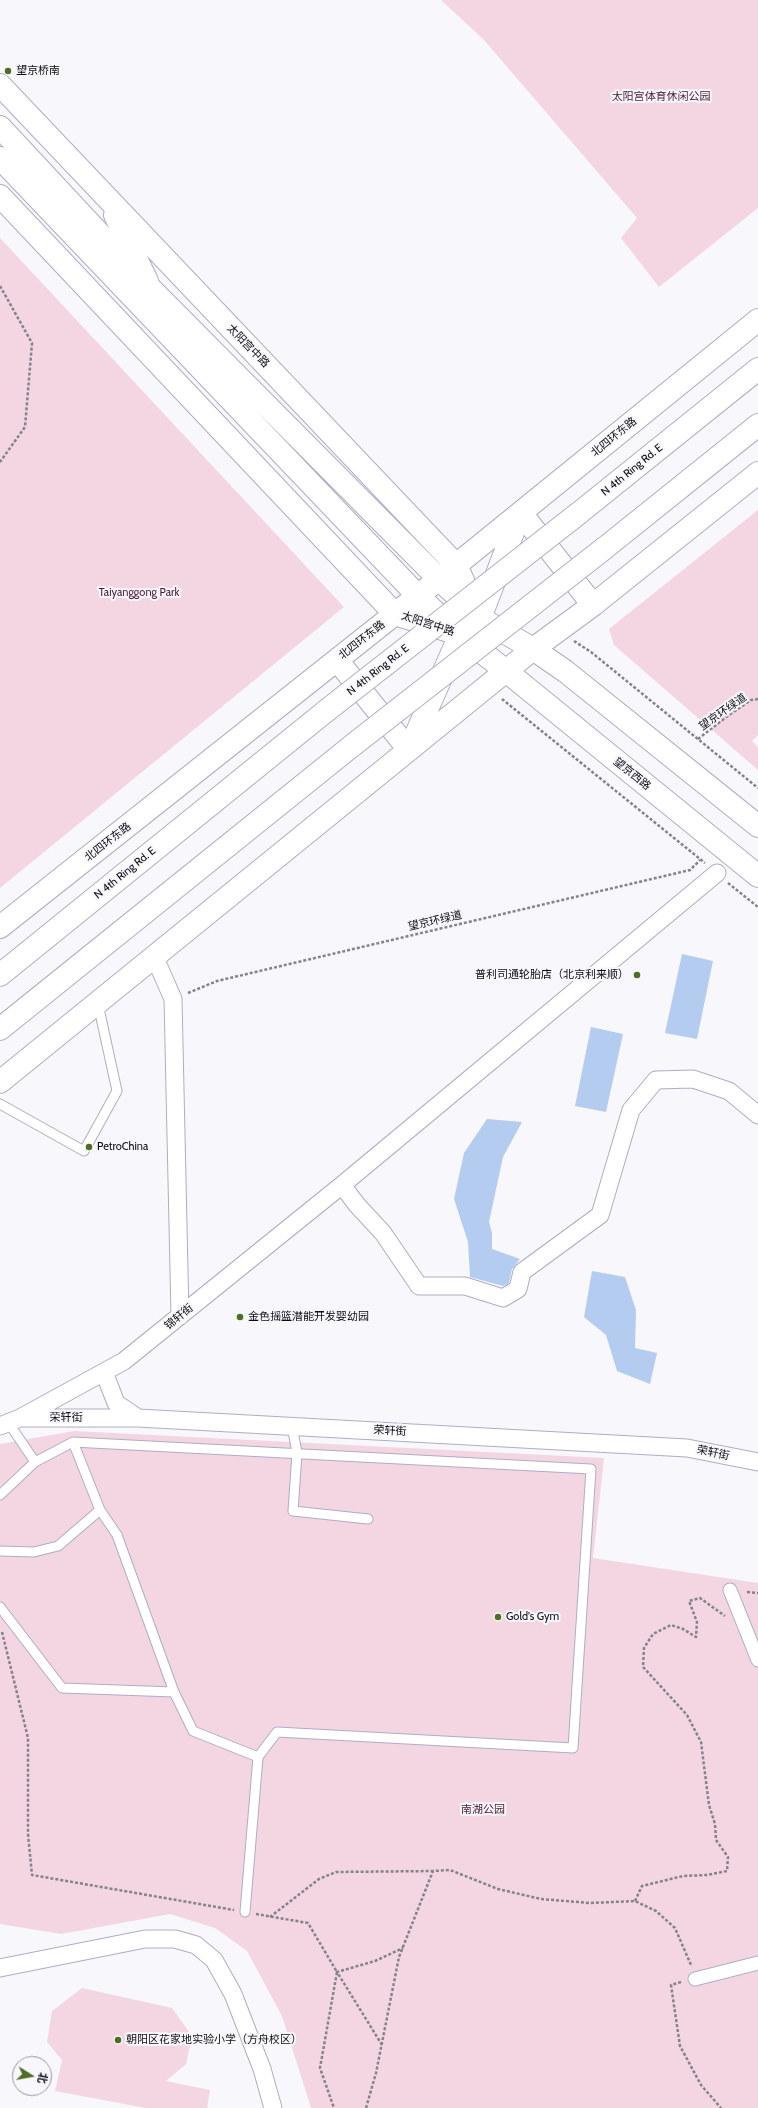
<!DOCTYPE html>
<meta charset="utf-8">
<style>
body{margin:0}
#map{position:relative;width:758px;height:2108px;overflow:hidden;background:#f7f7fc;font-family:Cabin,"Noto Sans SC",sans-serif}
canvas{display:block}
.north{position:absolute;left:12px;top:2056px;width:40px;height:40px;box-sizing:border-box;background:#f7f7fc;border:1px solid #9999a0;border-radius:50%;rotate:101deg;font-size:11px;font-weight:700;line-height:16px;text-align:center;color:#0d0c15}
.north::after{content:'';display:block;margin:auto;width:14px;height:18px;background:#4d6e25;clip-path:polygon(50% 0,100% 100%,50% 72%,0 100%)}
</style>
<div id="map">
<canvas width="758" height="2108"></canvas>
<div class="north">北</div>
</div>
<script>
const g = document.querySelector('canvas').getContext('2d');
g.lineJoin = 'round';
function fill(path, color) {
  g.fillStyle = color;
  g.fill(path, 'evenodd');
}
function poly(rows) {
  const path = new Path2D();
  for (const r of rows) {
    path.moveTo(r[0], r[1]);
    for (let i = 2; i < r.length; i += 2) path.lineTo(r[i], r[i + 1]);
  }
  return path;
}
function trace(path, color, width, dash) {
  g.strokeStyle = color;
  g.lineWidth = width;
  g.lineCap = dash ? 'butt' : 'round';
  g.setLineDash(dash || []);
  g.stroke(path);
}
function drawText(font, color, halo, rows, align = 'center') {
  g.font = font + ' Cabin,"Noto Sans SC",sans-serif';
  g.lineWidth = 4;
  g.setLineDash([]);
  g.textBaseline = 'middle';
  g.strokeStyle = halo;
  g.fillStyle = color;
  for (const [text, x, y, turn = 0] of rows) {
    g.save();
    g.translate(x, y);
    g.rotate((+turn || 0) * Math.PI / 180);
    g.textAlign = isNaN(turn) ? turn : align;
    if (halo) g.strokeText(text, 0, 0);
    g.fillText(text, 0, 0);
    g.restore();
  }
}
const green = poly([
 [441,0,758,0,758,208,659,287,621,238,637,218,484,40],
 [0,238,344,607,0,888],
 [758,510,758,735,752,741,758,747,758,770,614,645,609,629],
 [74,1431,604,1458,593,1558,758,1583,758,2108,311,2108,282,2016,247,1951,215,1928,170,1914,61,1934,0,1924,0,1444],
 [82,1988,172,2008,192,2036,186,2064,166,2081,210,2090,207,2108,146,2108,55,2091,62,2060,47,2042,52,2011]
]);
const building = poly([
 [682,954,713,961,697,1039,665,1033],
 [591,1027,623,1034,606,1112,575,1106],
 [487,1119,522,1122,503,1157,489,1222,492,1233,492,1249,520,1259,512,1269,509,1283,503,1286,470,1277,468,1242,454,1199,464,1153],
 [592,1271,625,1277,636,1310,635,1348,657,1353,650,1384,617,1371,606,1335,584,1317]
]);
const path = poly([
 [0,286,32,343,25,427,0,462],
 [574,641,591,652,758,788],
 [502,699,705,863],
 [698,739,729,715,751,700,758,699],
 [728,883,758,907],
 [188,993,217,981,690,870,700,860],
 [747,1592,758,1593],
 [2,1632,28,1738,28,1834,32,1875,234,1910],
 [635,1901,642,1886,683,1876,707,1875,727,1871,728,1857,716,1840,715,1824,709,1805,701,1742,687,1715,643,1667,644,1648,653,1634,671,1625,683,1629,696,1637,697,1622,689,1601,700,1598,725,1616],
 [256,1914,308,1923,337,1972,320,2068,334,2108],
 [270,1917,319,1879,336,1872,433,1871],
 [681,1982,671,1985,680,2046,701,2085,721,2108],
 [382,2045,337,1972,375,1961,403,1948],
 [366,2108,376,2073,399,1957,433,1871,450,1870,498,1889,541,1899,590,1903,635,1901,656,1911,675,1928,691,1965]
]);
const service = poly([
 [0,1104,84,1151,117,1091,98,1004],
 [8,1422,35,1462],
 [292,1426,297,1453,293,1511,368,1519],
 [73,1442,100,1510,117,1535,174,1692],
 [0,1495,35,1462,73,1442,591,1469,573,1748,277,1732,258,1757,193,1731,174,1692,62,1688,0,1607],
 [0,1551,34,1552,58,1546,100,1510],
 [245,1912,258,1757]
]);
const pedestrian = poly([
 [730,1590,758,1660],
 [695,1979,758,1963]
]);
const minor = poly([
 [155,958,173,999,180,1316],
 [342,1185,357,1205,383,1233,419,1286,465,1286,503,1298,518,1289,522,1272,600,1215,631,1110,656,1080,693,1079,729,1091,758,1115],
 [104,1372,116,1403,138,1418],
 [22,1418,138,1418,687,1448,758,1462],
 [0,1426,20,1418,124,1361,342,1185,717,873],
 [0,1968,145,1939,175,1939,196,1945,214,1960,233,1994,262,2069,273,2108]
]);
const tertiary = poly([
 [0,85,456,565,478,614],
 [0,196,395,614,449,631],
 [115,215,147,281],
 [521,513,593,605],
 [337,660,409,750,460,635,480,618,520,514],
 [0,927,439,579,758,320],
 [0,1082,533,649,593,605,758,473]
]);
const secondary = poly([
 [0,127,150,288,439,579,480,618,533,649],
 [0,158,418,596,460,635,506,671]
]);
const primary = poly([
 [533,649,565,671,758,826],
 [506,671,758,876]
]);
const trunk = poly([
 [579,513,758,369],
 [606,547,758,425],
 [0,975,326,711],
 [0,1029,353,745]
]);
const trunkBridge = poly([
 [326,711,579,513],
 [353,745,606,547]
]);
const markers = [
 [8,71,4,"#4d6e25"],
 [637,975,4,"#4d6e25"],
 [89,1147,4,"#4d6e25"],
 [240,1317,4,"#4d6e25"],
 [498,1617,4,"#4d6e25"],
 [118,2040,4,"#4d6e25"]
];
const poiNames = [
 ["望京桥南",16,71],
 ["普利司通轮胎店（北京利来顺）",629,975,"right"],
 ["PetroChina",97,1147],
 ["金色摇篮潜能开发婴幼园",248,1317],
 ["Gold's Gym",506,1617],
 ["朝阳区花家地实验小学（方舟校区）",126,2040]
];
const parkNames = [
 ["太阳宫体育休闲公园",661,97],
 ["Taiyanggong Park",139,593],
 ["南湖公园",483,1810]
];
const streetNames = [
 ["太阳宫中路",248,346,46],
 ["北四环东路",614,437,-39],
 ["N 4th Ring Rd. E",632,470,-39],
 ["太阳宫中路",428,624,18],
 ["北四环东路",362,640,-38],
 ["N 4th Ring Rd. E",378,670,-38],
 ["望京环绿道",723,712,-35],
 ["望京西路",632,774,39],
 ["北四环东路",108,842,-38],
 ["N 4th Ring Rd. E",125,873,-39],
 ["望京环绿道",435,921,-13],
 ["锦轩街",179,1317,-39],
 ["荣轩街",66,1418],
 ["荣轩街",390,1431,3],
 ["荣轩街",713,1453,12]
];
fill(green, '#f4d6e3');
fill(building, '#b4ccef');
trace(service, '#aeadc5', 11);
trace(pedestrian, '#aeadc5', 15);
trace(minor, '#aeadc5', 19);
trace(tertiary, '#aeadc5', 24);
trace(secondary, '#aeadc5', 24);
trace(primary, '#aeadc5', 24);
trace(trunk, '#aeadc5', 24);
trace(path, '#83838a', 2.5, [3, 2]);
trace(service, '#fff', 9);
trace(pedestrian, '#fff', 13);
trace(minor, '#fff', 17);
trace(tertiary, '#fff', 22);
trace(secondary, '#fff', 22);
trace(primary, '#fff', 22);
trace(trunk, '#fff', 22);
trace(trunkBridge, '#aeadc5', 24, []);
trace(trunkBridge, '#fff', 22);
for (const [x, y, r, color] of markers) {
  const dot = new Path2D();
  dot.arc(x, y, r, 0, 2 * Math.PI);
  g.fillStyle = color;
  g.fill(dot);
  trace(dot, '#f7f7fc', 1.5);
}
drawText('11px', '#0d0c15', '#f7f7fc', poiNames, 'left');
drawText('11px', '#4d1934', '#f7f7fc', parkNames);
drawText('11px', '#0d0c15', '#f7f7fc', streetNames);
</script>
